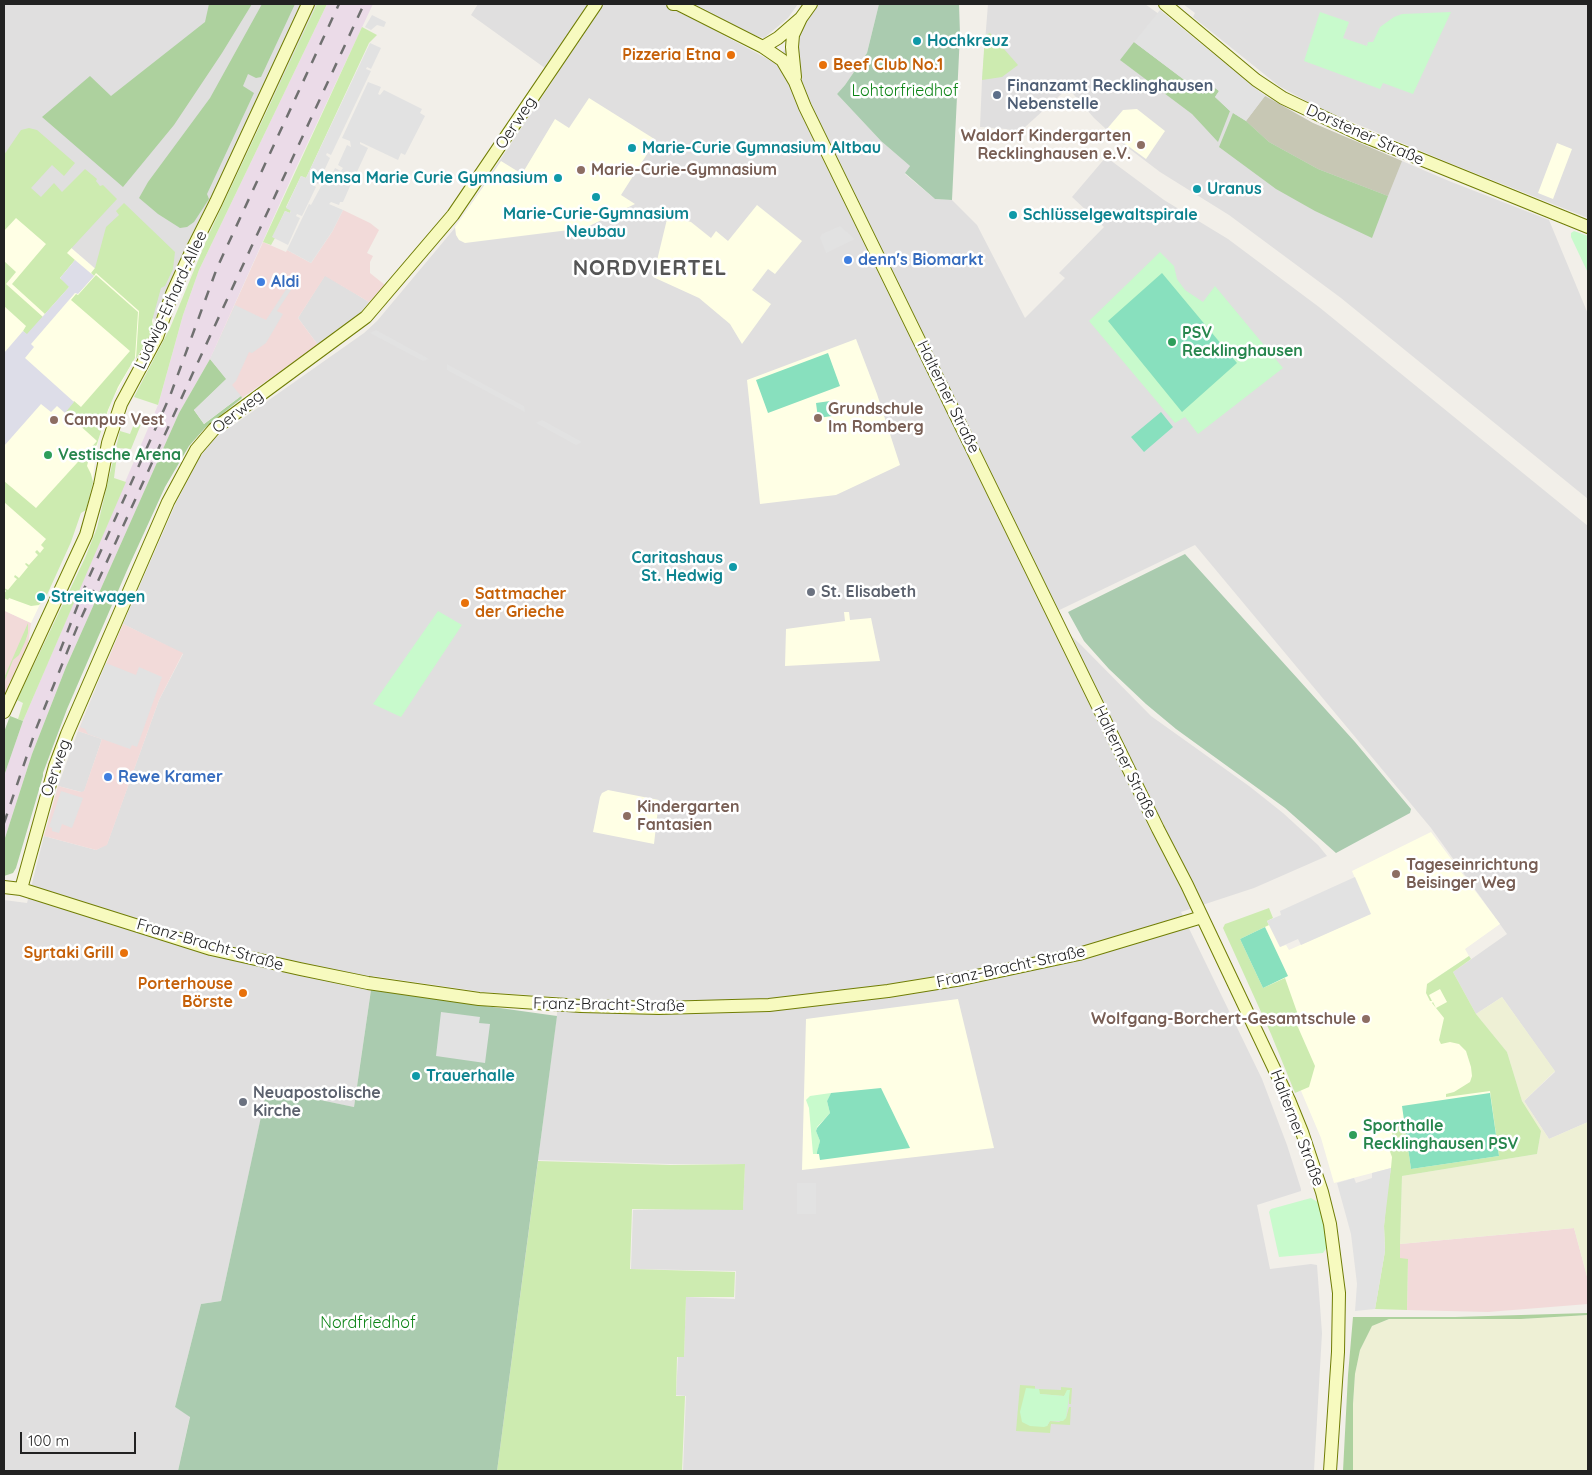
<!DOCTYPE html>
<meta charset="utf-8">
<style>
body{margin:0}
#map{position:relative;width:1592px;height:1475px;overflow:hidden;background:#f2efe9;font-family:Quicksand,sans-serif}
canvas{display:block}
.frame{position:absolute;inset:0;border:5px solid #222;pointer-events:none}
.scale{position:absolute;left:20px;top:1432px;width:116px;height:22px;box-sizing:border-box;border:2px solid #222;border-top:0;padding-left:6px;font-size:15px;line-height:18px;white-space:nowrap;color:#222;-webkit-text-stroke:4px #fff;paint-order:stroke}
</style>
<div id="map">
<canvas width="1592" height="1475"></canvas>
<div class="frame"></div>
<div class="scale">100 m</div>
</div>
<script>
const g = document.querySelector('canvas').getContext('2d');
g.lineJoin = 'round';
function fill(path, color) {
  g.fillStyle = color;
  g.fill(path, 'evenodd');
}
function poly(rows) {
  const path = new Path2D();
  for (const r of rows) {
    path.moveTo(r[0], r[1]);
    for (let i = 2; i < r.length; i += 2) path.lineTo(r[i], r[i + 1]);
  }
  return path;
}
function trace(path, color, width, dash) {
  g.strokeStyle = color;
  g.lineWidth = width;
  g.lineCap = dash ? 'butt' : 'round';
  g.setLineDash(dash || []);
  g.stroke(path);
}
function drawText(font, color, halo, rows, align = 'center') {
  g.font = font + ' Quicksand,sans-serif';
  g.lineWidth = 5;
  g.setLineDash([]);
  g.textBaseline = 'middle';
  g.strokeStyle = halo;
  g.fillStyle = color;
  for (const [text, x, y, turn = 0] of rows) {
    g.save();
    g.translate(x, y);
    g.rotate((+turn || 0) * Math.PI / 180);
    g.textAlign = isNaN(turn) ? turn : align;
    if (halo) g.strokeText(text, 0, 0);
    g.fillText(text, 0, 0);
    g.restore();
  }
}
const residential = poly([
 [4,4,317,4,280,84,155,320,4,190],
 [478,4,666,4,775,63,817,4,879,4,867,53,845,85,837,94,881,141,910,166,905,174,935,199,952,200,977,225,1025,318,1065,278,1059,273,1104,227,1072,197,1106,157,1164,200,1228,239,1319,307,1588,526,1588,1122,1549,1139,1524,1101,1555,1072,1502,997,1476,1014,1453,972,1507,934,1431,828,1195,545,1049,615,1081,645,1151,716,1249,786,1283,813,1318,845,1327,856,1254,888,1181,912,1262,1079,1287,1145,1301,1189,1301,1191,1257,1205,1270,1269,1311,1264,1317,1265,1322,1333,1314,1471,683,1471,686,1396,676,1395,678,1357,684,1357,686,1297,735,1299,736,1271,631,1269,633,1210,743,1208,745,1164,669,1164,538,1160,558,1006,561,997,483,992,373,976,354,1107,267,1090,221,1301,201,1304,175,1407,190,1416,178,1471,4,1471,4,900,27,903,44,836,96,850,107,844,159,700,183,654,123,624,176,503,200,457,215,438,364,333,377,321,454,229,556,76,471,15],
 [692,4,798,4,788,18,764,38,750,34],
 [988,4,1145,4,1202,45,1261,93,1313,123,1449,181,1549,220,1588,314,1588,499,1341,298,1229,215,1160,172,1119,141,1094,118,1068,88,1024,128,1015,131,1006,129,980,127,982,80],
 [1183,4,1588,4,1588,218,1452,164,1319,108,1279,86,1193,17,1195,13],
 [325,275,369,302,357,317,318,345,298,318],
 [78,731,102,739,84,792,81,792,58,786]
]);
const commercial = poly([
 [343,210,370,223,379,230,367,253,373,256,370,262,370,273,385,285,369,302,325,276,298,318,318,345,242,398,241,397,194,410,226,379,210,359,263,242,286,252,287,250,311,263,332,232],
 [5,611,31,623,26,657,4,701,4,612],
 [123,624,183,653,159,700,107,845,96,850,44,836,58,786,81,792,84,791,102,739,78,731],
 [1574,1228,1588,1280,1588,1304,1488,1312,1407,1310,1408,1259,1400,1259,1400,1244]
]);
const industrial = poly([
 [327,4,373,4,294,172,210,359,179,413,66,667,32,754,4,841,4,776,23,721,158,405,183,315,199,270]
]);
const education = poly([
 [589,98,656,140,621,195,635,204,585,228,465,243,459,240,456,235,455,227,501,161,522,174,555,119,569,128],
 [1137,109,1165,131,1146,159,1106,130,1123,110],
 [1557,143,1572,149,1553,199,1538,193],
 [4,190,152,318,153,325,112,400,98,441,92,482,85,510,81,512,54,575,31,623,5,611,4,612],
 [757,205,802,241,775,274,768,269,752,290,771,304,742,344,730,324,699,298,653,277,668,215,691,222,711,238,716,231,728,241],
 [856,339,877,394,900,465,836,495,760,504,747,380],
 [844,612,849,612,850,620,871,618,880,661,785,666,786,629,845,621],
 [608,790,659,800,654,844,593,832,600,797,602,793],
 [1431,832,1500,924,1465,949,1469,956,1436,978,1487,1061,1504,1157,1402,1172,1391,1168,1334,1183,1321,1138,1232,928,1263,913,1280,947,1286,945,1289,950,1370,914,1352,871],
 [958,999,994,1148,802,1170,806,1019]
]);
const construction = poly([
 [1265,96,1313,123,1402,161,1388,196,1318,169,1269,142,1246,121]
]);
const farmland = poly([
 [1502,997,1555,1071,1524,1101,1549,1139,1588,1122,1588,1280,1574,1228,1400,1244,1402,1176,1537,1154,1541,1131,1522,1101,1507,1052,1476,1014],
 [1588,1315,1588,1471,1353,1471,1353,1404,1355,1374,1360,1350,1372,1326,1389,1319,1521,1319]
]);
const grass = poly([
 [317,4,327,4,199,270,183,315,158,405,134,397,170,328,209,234],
 [362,27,377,35,369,43,306,178,301,176,286,207,291,210,290,213,285,211,273,237,275,238,271,245,263,242],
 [990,33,1018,65,1002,77,982,80,985,35],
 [29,128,37,130,75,163,64,176,52,165,31,188,41,197,54,183,62,192,85,169,97,179,96,181,100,186,103,185,117,199,67,253,75,260,60,278,70,286,45,314,12,284,46,244,16,218,4,231,4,155,21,130],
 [124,203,175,252,173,269,165,286,161,288,152,321,153,326,149,337,136,359,139,311,96,273,94,276,91,273,95,268,106,227,119,215,116,211],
 [4,261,16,272,6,284,43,317,27,335,23,331,26,326,4,306],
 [96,275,138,312,135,358,118,387,108,410,97,444,88,462,87,466,91,474,93,482,86,510,81,513,71,542,46,597,39,605,31,606,9,598,8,600,4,598,4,594,6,591,4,588,8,590,17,579,14,577,15,575,19,578,28,567,25,564,26,563,29,565,38,555,35,552,37,550,40,553,44,548,41,545,46,539,4,502,4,481,36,508,97,441,65,412,74,401,81,407,130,351,71,300,76,294,78,295],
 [136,419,142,422,131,449,118,448,114,478,126,482,23,721,18,719,23,703,17,700,85,558,97,528,120,431,130,434],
 [28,623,28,633,25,642,19,655,13,660,4,683,4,678],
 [1269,908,1273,918,1267,921,1269,925,1240,939,1263,988,1285,978,1297,1012,1297,1025,1315,1066,1309,1087,1295,1093,1271,1034,1223,928,1225,924,1228,923],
 [1469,956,1471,959,1453,972,1476,1014,1507,1052,1522,1101,1541,1131,1537,1154,1402,1176,1400,1244,1400,1258,1408,1259,1407,1310,1375,1309,1385,1251,1384,1226,1387,1192,1391,1168,1392,1157,1389,1149,1393,1140,1391,1122,1404,1120,1411,1169,1499,1156,1490,1091,1446,1097,1446,1094,1454,1092,1470,1082,1472,1076,1471,1067,1466,1051,1459,1044,1450,1042,1441,1044,1439,1040,1444,1018,1432,1003,1433,1002,1436,1008,1447,1002,1440,989,1429,995,1432,1001,1430,1001,1426,993,1427,984],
 [538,1161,670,1165,745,1164,743,1210,632,1209,630,1269,735,1272,734,1297,686,1297,684,1357,677,1357,676,1396,685,1396,682,1471,497,1471],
 [1020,1385,1035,1386,1035,1389,1026,1389,1047,1426,1050,1421,1059,1422,1066,1418,1069,1407,1071,1407,1070,1425,1051,1424,1050,1433,1016,1431],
 [1061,1387,1072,1388,1071,1404,1069,1404,1069,1390,1064,1396,1040,1394,1038,1393,1039,1389,1061,1390]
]);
const forest = poly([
 [209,4,252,4,222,53,174,125,123,187,42,117,90,76,111,96,205,22],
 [262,4,295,4,261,77,256,78,248,74,243,86,254,93,207,194,209,199,194,222,187,227,180,228,158,214,139,198,148,182,210,98],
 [1134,42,1203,94,1210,84,1219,91,1215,97,1230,111,1218,142,1192,114,1120,60],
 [1233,113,1246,121,1269,142,1318,169,1388,196,1372,238,1315,211,1276,189,1219,147],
 [210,359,227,379,194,410,204,424,241,396,242,398,205,428,189,446,165,487,128,568,67,709,43,773,43,776,16,868,13,873,4,876,4,841,32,754,66,667,179,413],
 [10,716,23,721,4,776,4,732],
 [1587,1313,1588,1315,1521,1319,1389,1319,1372,1326,1360,1350,1355,1374,1353,1404,1353,1471,1343,1471,1348,1375,1353,1317,1455,1317]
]);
const cemetery = poly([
 [879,4,959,4,960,34,952,200,935,199,905,173,910,166,881,141,837,94,845,85,867,53],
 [1185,554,1355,742,1411,809,1410,813,1336,853,1285,808,1176,729,1146,704,1109,669,1084,641,1068,612],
 [371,990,557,1016,497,1471,178,1471,190,1417,175,1407,201,1304,221,1301,267,1089,354,1107]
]);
const park = poly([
 [1320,12,1349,22,1343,38,1367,46,1368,42,1373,42,1380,27,1394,17,1402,14,1451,12,1413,94,1383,83,1380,89,1304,61],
 [1574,231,1588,236,1588,273,1571,237,1571,233],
 [1160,252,1174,266,1177,279,1185,290,1203,302,1215,286,1283,368,1198,434,1185,417,1175,423,1089,321],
 [438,611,462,625,401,717,373,704],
 [831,1093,827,1101,830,1113,817,1127,816,1131,820,1141,817,1154,813,1154,809,1108,806,1100,810,1096],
 [1311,1198,1321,1204,1328,1246,1323,1253,1279,1257,1269,1212,1271,1209],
 [1026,1388,1039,1389,1040,1394,1064,1396,1067,1390,1070,1390,1066,1418,1063,1421,1050,1421,1047,1426,1044,1427,1030,1426,1022,1422,1020,1412]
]);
const pitch = poly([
 [1162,273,1237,363,1182,412,1108,321],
 [828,353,840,386,768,413,756,380],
 [837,400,839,415,818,418,816,403],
 [1161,412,1173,427,1144,452,1131,437],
 [1265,927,1288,976,1263,988,1240,939],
 [881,1088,910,1148,820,1160,819,1154,817,1154,817,1152,820,1141,816,1131,817,1128,830,1113,827,1101,831,1093],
 [1490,1093,1499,1156,1411,1169,1402,1106]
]);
const parking = poly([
 [1160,10,1265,96,1246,121,1230,111,1215,97,1219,91,1211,85,1203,94,1134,42],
 [372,15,386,22,384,27,377,25,371,30,365,27],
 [370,43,381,48,371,69,367,67,366,69,371,71,331,155,327,153,326,155,330,158,318,184,313,182,311,184,316,187,302,216,297,214,296,216,300,218,288,245,272,237,285,211,290,213,291,211,286,208,301,176,306,178],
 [368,82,381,87,378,94,380,95,384,90,422,109,420,113,425,116,405,155,401,153,398,160,360,142,360,144,368,148,356,174,350,172,348,174,354,177,343,202,340,202,339,205,331,202,329,204,343,210,332,232,311,263,287,250,309,204,311,205,326,177,330,179,335,168,341,171,343,168,338,165,347,145,351,147,350,141,342,138],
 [840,226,855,239,826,253,820,238,822,234],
 [287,288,291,290,277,311,283,314,266,343,252,353,249,352,236,381,232,385,241,396,204,424,194,410,226,379,210,359,235,305,266,320],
 [376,330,429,359,423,361,370,333],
 [447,364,524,406,525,412,447,370],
 [542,420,582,442,576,445,536,423],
 [106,663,136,675,139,667,162,677,137,747,132,745,130,749,88,734,85,729,80,727],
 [61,791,83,798,72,828,62,824,59,833,52,831,52,828,49,827],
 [1355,877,1371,914,1301,945,1298,939,1280,947,1267,921,1281,915,1280,911],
 [441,1012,480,1017,479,1023,490,1024,485,1063,436,1056],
 [1391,1168,1384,1226,1385,1251,1375,1309,1355,1311,1357,1284,1351,1234,1337,1183,1354,1178,1356,1183,1372,1178,1372,1173],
 [797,1183,816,1183,816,1214,797,1214]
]);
const plaza = poly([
 [75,260,94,276,78,294,75,293,31,344,34,347,25,358,74,402,65,413,57,406,51,412,41,404,4,446,4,353,23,331,27,334,69,287,60,278]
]);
const secondary = poly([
 [673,4,678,4,763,47,782,60,795,82,805,107,1158,829,1187,885,1289,1100,1302,1132,1322,1192,1330,1224,1339,1293,1338,1352,1330,1471],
 [1165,4,1256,80,1283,98,1361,135,1588,227],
 [763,47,778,38,801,18,811,4],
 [795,77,792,47,793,35,801,18],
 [4,712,86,535,100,485,108,443,121,404,157,337,172,294,192,250,216,202,308,4],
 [4,887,21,889,211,949,300,969,368,983,479,999,581,1006,659,1008,769,1005,888,991,962,979,1079,954,1202,917],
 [21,889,55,766,67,734,168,502,196,450,214,429,366,317,453,215,596,4]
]);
const rail = poly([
 [60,651,86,584,170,396,217,268,339,4],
 [4,823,36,729,78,625,192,375,364,4]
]);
const markers = [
 [917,41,5,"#0f9aa8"],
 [731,55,5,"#e8710a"],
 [823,65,5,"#e8710a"],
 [997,95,5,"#5c6f8a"],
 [1141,145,5,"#8d6e63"],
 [632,148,5,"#0f9aa8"],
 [581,170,5,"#8d6e63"],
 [558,178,5,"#0f9aa8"],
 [1197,189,5,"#0f9aa8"],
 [596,197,5,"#0f9aa8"],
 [1013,215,5,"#0f9aa8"],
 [848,260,5,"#3f7fe0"],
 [261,282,5,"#3f7fe0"],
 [1172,342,5,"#2e9e5b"],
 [818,418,5,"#8d6e63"],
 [54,420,5,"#8d6e63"],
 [48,455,5,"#2e9e5b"],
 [733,567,5,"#0f9aa8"],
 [811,592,5,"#6b7280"],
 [41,597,5,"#0f9aa8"],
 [465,603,5,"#e8710a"],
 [108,777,5,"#3f7fe0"],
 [627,816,5,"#8d6e63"],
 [1396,874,5,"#8d6e63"],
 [124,953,5,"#e8710a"],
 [243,993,5,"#e8710a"],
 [1366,1019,5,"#8d6e63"],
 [416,1076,5,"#0f9aa8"],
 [243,1102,5,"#6b7280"],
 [1353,1135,5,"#2e9e5b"]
];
const cultureNames = [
 ["Hochkreuz",927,41],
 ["Marie-Curie Gymnasium Altbau",642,148],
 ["Mensa Marie Curie Gymnasium",548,178,"right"],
 ["Uranus",1207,189],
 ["Marie-Curie-Gymnasium",596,214,"center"],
 ["Neubau",596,232,"center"],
 ["Schlüsselgewaltspirale",1023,215],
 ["Caritashaus",723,558,"right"],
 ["St. Hedwig",723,576,"right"],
 ["Streitwagen",51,597],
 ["Trauerhalle",426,1076]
];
const foodNames = [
 ["Pizzeria Etna",721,55],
 ["Beef Club No.1",833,65,"left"],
 ["Sattmacher",475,594,"left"],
 ["der Grieche",475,612,"left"],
 ["Syrtaki Grill",114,953],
 ["Porterhouse",233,984],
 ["Börste",233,1002]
];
const serviceNames = [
 ["Finanzamt Recklinghausen",1007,86],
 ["Nebenstelle",1007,104]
];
const parkNames = [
 ["Lohtorfriedhof",905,91],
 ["Nordfriedhof",368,1323]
];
const streetNames = [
 ["Oerweg",516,123,-56],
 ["Dorstener Straße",1365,135,24],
 ["Ludwig-Erhard-Allee",171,300,-65],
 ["Halterner Straße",948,397,64],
 ["Oerweg",238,412,-38],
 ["Halterner Straße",1125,762,64],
 ["Oerweg",56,768,-71],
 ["Franz-Bracht-Straße",210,945,16],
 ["Franz-Bracht-Straße",1011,967,-12],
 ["Franz-Bracht-Straße",609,1005,1],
 ["Halterner Straße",1297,1128,69]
];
const educationNames = [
 ["Waldorf Kindergarten",1131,136,"right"],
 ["Recklinghausen e.V.",1131,154,"right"],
 ["Marie-Curie-Gymnasium",591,170],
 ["Grundschule",828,409],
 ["Im Romberg",828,427],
 ["Campus Vest",64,420],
 ["Kindergarten",637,807],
 ["Fantasien",637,825],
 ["Tageseinrichtung",1406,865],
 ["Beisinger Weg",1406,883],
 ["Wolfgang-Borchert-Gesamtschule",1356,1019,"right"]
];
const shopNames = [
 ["denn's Biomarkt",858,260],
 ["Aldi",271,282],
 ["Rewe Kramer",118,777]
];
const leisureNames = [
 ["PSV",1182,333],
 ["Recklinghausen",1182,351],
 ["Vestische Arena",58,455],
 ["Sporthalle",1363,1126],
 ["Recklinghausen PSV",1363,1144]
];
const worshipNames = [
 ["St. Elisabeth",821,592],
 ["Neuapostolische",253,1093],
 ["Kirche",253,1111]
];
const districtNames = [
 ["NORDVIERTEL",650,269]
];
fill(residential, '#e0dfdf');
fill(commercial, '#f2dad9');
fill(industrial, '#ebdbe8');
fill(education, '#ffffe5');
fill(construction, '#c7c7b4');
fill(farmland, '#eef0d5');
fill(grass, '#cdebb0');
fill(forest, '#add19e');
fill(cemetery, '#aacbaf');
fill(park, '#c8facc');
fill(pitch, '#88e0be');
fill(parking, '#e2e2e2');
fill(plaza, '#dddde8');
trace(secondary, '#707d05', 14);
trace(secondary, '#f7fabf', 12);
trace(rail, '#707070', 2.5, [10, 10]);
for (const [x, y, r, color] of markers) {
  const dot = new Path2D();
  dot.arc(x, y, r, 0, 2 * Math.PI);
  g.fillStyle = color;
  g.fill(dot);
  trace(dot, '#fff', 2);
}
drawText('bold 16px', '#0d838f', '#fff', cultureNames, 'left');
drawText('bold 16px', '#c56008', '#fff', foodNames, 'right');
drawText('bold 16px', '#4e5e75', '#fff', serviceNames, 'left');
drawText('16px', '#0c8416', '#fff', parkNames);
drawText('16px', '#222', '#fff', streetNames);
drawText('bold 16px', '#785e54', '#fff', educationNames, 'left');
drawText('bold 16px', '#366cbe', '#fff', shopNames, 'left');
drawText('bold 16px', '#27864d', '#fff', leisureNames, 'left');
drawText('bold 16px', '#5b616d', '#fff', worshipNames, 'left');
g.letterSpacing = '1px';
drawText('bold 21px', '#555', '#fff', districtNames);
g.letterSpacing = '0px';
</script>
